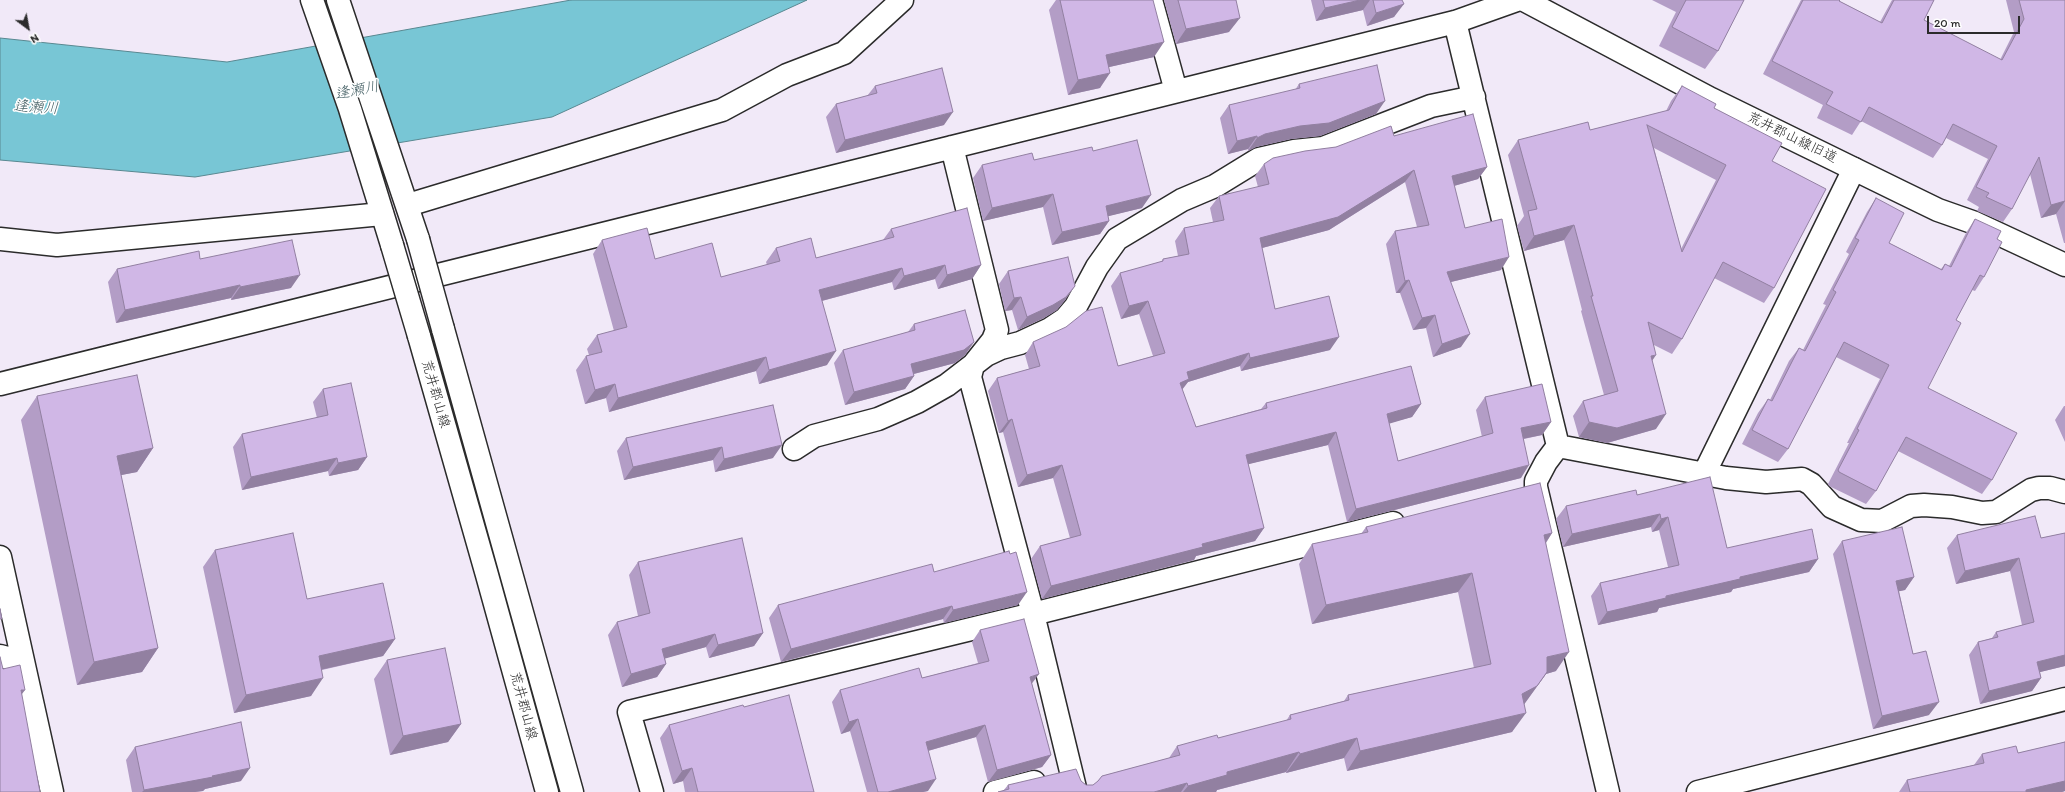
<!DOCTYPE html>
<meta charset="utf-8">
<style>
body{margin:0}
#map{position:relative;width:2065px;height:792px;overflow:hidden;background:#f1e9f8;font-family:Itim,sans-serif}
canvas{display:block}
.north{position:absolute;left:8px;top:8px;width:40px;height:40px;-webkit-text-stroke:3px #fff;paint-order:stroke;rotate:148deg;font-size:11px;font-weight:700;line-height:16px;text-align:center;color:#2b2b2b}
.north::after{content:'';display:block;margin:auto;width:14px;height:18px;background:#2b2b2b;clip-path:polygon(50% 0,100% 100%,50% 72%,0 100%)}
.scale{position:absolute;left:1927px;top:16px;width:93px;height:18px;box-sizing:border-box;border:2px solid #2b2b2b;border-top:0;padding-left:5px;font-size:12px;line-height:14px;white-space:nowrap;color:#2b2b2b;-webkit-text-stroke:3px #fff;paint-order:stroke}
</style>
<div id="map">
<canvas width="2065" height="792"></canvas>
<div class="north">N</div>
<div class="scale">20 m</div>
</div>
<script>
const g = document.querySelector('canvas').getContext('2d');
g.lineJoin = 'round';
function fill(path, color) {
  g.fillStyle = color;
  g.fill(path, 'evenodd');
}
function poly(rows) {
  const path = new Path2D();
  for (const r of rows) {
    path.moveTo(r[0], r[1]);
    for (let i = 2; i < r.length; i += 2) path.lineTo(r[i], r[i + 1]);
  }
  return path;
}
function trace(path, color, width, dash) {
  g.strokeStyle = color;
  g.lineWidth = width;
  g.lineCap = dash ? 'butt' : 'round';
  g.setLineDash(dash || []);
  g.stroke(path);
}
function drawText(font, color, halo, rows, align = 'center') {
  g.font = font + ' Itim,"Klee One",sans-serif';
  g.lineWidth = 3;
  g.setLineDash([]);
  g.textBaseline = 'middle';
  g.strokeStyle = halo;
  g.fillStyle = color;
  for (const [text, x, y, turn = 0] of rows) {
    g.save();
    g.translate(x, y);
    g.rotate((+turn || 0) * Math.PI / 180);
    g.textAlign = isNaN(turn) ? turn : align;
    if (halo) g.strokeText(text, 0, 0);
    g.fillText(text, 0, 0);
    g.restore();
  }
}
const water = poly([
 [571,0,807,0,552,117,195,177,0,160,0,38,227,62,571,0]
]);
const minor = poly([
 [1151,0,1176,91],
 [1455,22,1558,446,1546,462,1536,481,1536,487,1608,792],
 [952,147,997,330,993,340,973,365,970,377,1033,614,1076,792],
 [408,205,722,110,787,75,844,53,902,0],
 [0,239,57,245,382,214],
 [0,384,1455,22,1517,0],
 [1558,446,1726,478,1766,482,1802,479,1811,484,1832,507,1861,520,1882,521,1911,506,1924,505,1952,507,1982,513,1996,512,2031,490,2039,488,2050,488,2065,492],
 [794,449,814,436,878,419,917,402,947,385,986,355,1001,348,1020,343,1050,329,1065,319,1076,306,1097,267,1117,239,1182,200,1215,186,1259,159,1294,151,1323,148,1431,106,1474,97],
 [1704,474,1854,169],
 [0,557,52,792],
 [0,656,23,662],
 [652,792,629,712,1033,614,1393,523],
 [995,792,1034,782],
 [1698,792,2065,699]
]);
const tertiary = poly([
 [1524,0,1711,99,1903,193,1938,210,1975,223,2065,265]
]);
const secondary = poly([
 [312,0,350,109,392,245],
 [338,0,418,239],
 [443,329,572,792],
 [419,336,487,575,547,792]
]);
const secondaryBridge = poly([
 [418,239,443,329],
 [392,245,419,336]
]);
const wall = poly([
 [1056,0,1153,0,1154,57,1109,67,1100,88,1068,95,1049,10],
 [1164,0,1236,0,1229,32,1176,44],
 [1311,0,1402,0,1394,17,1367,26,1363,10,1316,21],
 [1652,0,1744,0,1718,51,1705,69,1659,46,1676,12],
 [1801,0,1840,0,1839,1,1880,22,1892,0,1934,0,1924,20,2000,60,2014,32,2006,0,2065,0,2065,243,2064,243,2056,214,2041,218,2030,174,2012,209,2003,222,1977,211,1979,207,1967,200,1988,159,1946,138,1942,145,1933,158,1861,121,1852,135,1817,118,1823,105,1763,74],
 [1299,84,1376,114,1320,136,1291,139,1256,147,1248,151,1248,149,1228,154,1220,118,1229,105,1295,90],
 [875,86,944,125,836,153,826,117,836,104,867,96],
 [1682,86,1714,108,1772,161,1774,288,1764,303,1714,278,1682,339,1672,354,1654,345,1652,361,1656,429,1607,443,1579,437,1573,416,1583,401,1604,395,1581,311,1582,310,1564,240,1524,251,1517,226,1524,216,1508,155,1518,140,1590,130,1666,111,1671,101],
 [1654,148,1716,180,1681,249],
 [1394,136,1487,167,1478,179,1454,186,1465,228,1501,270,1451,282,1461,347,1433,357,1426,328,1413,330,1400,293,1396,293,1386,244,1395,231,1417,227,1405,182,1329,230,1262,248,1275,309,1330,350,1241,371,1240,366,1188,382,1182,390,1196,427,1261,409,1266,403,1421,404,1412,417,1389,423,1398,461,1482,437,1476,410,1485,397,1551,422,1542,435,1524,439,1521,478,1347,522,1328,445,1248,464,1264,528,1255,541,1196,556,1194,560,1042,599,1031,559,1040,546,1070,538,1053,478,1018,487,1003,432,999,433,988,391,997,378,1029,369,1025,355,1033,342,1118,366,1153,356,1139,314,1121,319,1111,286,1120,273,1161,262,1163,259,1178,256,1175,241,1184,228,1213,222,1210,208,1219,196,1258,187,1255,176,1264,164,1336,147],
 [1093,151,1142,208,1108,216,1109,221,1100,234,1052,245,1043,207,983,221,973,178,982,165,1034,160],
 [1876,198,1889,243,1941,269,1945,264,1949,266,1966,233,1975,219,1997,239,1984,277,1975,291,1972,290,1956,320,1928,388,1992,480,1982,494,1898,451,1876,491,1866,504,1829,486,1828,484,1849,443,1847,443,1880,379,1836,357,1788,449,1778,462,1742,444,1758,413,1768,399,1770,400,1789,361,1799,348,1803,350,1826,305,1823,304,1849,254,1846,252,1867,212],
 [891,229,981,265,972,279,938,289,935,279,894,290,892,282,822,301,827,365,759,384,756,371,609,412,606,398,585,404,576,370,586,356,589,355,587,349,597,335,614,331,593,254,602,240,655,259,721,277,767,265,766,262,776,248,816,258,883,240],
 [200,259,291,288,231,300,231,298,116,323,108,282,117,269],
 [1008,271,1066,299,1057,310,1044,318,1018,330,1012,310,1005,311,999,284],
 [914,324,974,342,965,355,955,363,914,374,914,376,905,389,845,405,834,363,843,350,908,332],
 [323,389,367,457,358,470,329,476,328,471,242,490,233,447,242,434,317,418,313,402],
 [37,396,153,448,137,472,121,475,158,648,142,672,77,685,21,420],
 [773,405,773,458,715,472,713,460,624,480,617,451,626,438],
 [2064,406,2065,406,2065,442,2055,420],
 [1637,495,1727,548,1818,559,1809,572,1733,589,1731,592,1659,608,1657,612,1598,625,1591,596,1600,583,1668,567,1659,530,1652,532,1651,527,1563,547,1556,519,1566,506],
 [1366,527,1552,533,1546,543,1556,671,1546,674,1524,704,1512,732,1347,771,1344,758,1286,773,1286,772,1217,790,1216,792,998,792,1003,791,1008,785,1081,781,1086,785,1093,785,1097,782,1102,776,1169,758,1177,746,1218,738,1286,721,1290,715,1344,701,1348,695,1474,668,1458,592,1312,624,1299,564,1312,544,1361,534],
 [2065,533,2065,666,2040,672,2041,678,2032,691,1980,704,1969,655,1978,642,1992,638,1996,632,2022,625,2010,571,1956,584,1947,548,1957,535,2041,538],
 [1842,541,1914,577,1905,590,1899,591,1913,654,1929,715,1873,729,1833,554],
 [215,550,307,599,395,639,383,656,322,670,311,696,234,713,203,567],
 [638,562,763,633,754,646,709,658,706,647,665,658,666,664,657,677,622,687,608,635,617,622,638,616,629,575],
 [934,572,1018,605,944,623,943,619,781,662,769,618,778,605],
 [980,630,1032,684,1051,755,1042,767,988,782,976,737,928,751,928,791,923,792,867,792,850,731,841,734,832,702,840,690,922,678,978,663,972,642],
 [387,660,461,724,448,742,390,755,374,679],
 [744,707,814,792,685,792,683,781,673,784,660,738,669,725],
 [2065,742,2065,791,2062,792,1899,792,1907,780,1974,765,1982,754,2018,753],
 [135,747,241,781,205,789,203,791,195,792,132,792,126,760]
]);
const shadedWall = poly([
 [1360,0,1370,0,1363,10,1316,21,1325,8],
 [1404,4,1394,17,1367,26,1376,13],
 [1240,18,1229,32,1176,44,1186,29],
 [1164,42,1154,57,1096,70,1106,55],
 [1110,73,1100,88,1068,95,1078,80],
 [1385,101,1376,114,1320,136,1291,139,1256,147,1248,151,1257,138,1265,134,1300,126],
 [953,112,944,125,836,153,845,140],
 [1257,136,1248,149,1228,154,1237,141],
 [1487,167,1478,179,1443,189,1452,176],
 [1414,170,1405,182,1329,230,1251,251,1260,238],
 [1053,194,1043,207,983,221,992,208],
 [1151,195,1142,208,1097,219,1106,206],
 [2065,201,2056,214,2041,218,2051,205],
 [1109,221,1100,234,1052,245,1062,232],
 [1574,225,1564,240,1524,251,1534,236],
 [1509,257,1501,270,1438,285,1447,272],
 [945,265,935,279,894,290,904,276],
 [981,265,972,279,938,289,947,275],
 [902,268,892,282,810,304,819,290],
 [300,275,291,288,231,300,240,287],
 [1409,280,1400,293,1396,293,1405,281],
 [240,285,231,298,116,323,125,310],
 [1075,286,1066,299,1057,310,1044,318,1018,330,1027,317],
 [1021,297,1012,310,1005,311,1014,298],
 [1148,301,1139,314,1121,319,1129,306],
 [1435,315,1426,328,1413,330,1422,318],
 [1470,334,1461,347,1433,357,1442,344],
 [1339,337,1330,350,1241,371,1250,358],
 [974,342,965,355,955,363,902,377,911,364],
 [836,351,827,365,759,384,769,370],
 [1249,353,1240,366,1188,382,1180,392,1171,396,1187,372],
 [1656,355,1646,370,1651,356],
 [766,357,756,371,609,412,618,398],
 [914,376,905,389,845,405,854,392],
 [615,384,606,398,585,404,595,390],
 [1421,404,1412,417,1378,427,1387,414],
 [1666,414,1656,429,1607,443,1579,437,1589,422],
 [1012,419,1003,432,999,433,1008,421],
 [1551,422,1542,435,1512,441,1521,428],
 [1336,432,1328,445,1237,467,1246,455],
 [782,445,773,458,715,472,724,459],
 [722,447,713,460,624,480,633,467],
 [153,448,137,472,101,479,117,456],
 [367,457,358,470,329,476,338,463],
 [337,458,328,471,242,490,251,477],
 [1062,465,1053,478,1018,487,1027,475],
 [1529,465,1521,478,1347,522,1356,509],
 [1660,514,1651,527,1563,547,1572,534],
 [1668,517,1659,530,1652,532,1661,519],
 [1264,528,1255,541,1196,556,1194,560,1042,599,1051,586,1202,544],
 [1552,533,1539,553,1544,535],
 [2019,558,2010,571,1956,584,1965,571],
 [1818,559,1809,572,1733,589,1731,592,1659,608,1657,612,1598,625,1607,612,1740,577],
 [1472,573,1458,592,1312,624,1326,605],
 [1914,577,1905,590,1887,594,1896,581],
 [1027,592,1018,605,944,623,953,610],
 [952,606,943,619,781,662,791,649],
 [763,633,754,646,709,658,718,645],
 [715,634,706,647,653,662,662,649],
 [395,639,383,656,306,673,319,656],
 [158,648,142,672,77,685,94,662],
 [1569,652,1556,671,1546,674,1523,706,1509,714,1547,657],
 [2065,655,2065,666,2028,675,2037,662],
 [666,664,657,677,622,687,631,674],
 [1039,674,1030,686,1030,677],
 [323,678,311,696,234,713,246,695],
 [2041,678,2032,691,1980,704,1989,691],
 [21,690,25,690,16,702],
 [1939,702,1929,715,1873,729,1882,716],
 [1526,713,1512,732,1347,771,1360,751],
 [858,719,850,731,841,734,849,722],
 [461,724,448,742,390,755,403,736],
 [985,725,976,737,917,754,926,742],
 [1357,738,1344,758,1286,773,1300,754],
 [1299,752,1286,772,1217,790,1216,792,1183,792,1188,786,1227,772],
 [1051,755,1042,767,988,782,997,770],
 [250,768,241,781,205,789,203,791,195,792,142,792,144,790],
 [692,768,683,781,673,784,682,771],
 [936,779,928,791,923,792,888,792],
 [2065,781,2065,791,2062,792,2024,792,2026,790],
 [1187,783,1181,792,1154,792]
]);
const building = poly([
 [1060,0,1153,0,1164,42,1106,55,1110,73,1078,80,1060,0],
 [1178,0,1236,0,1240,18,1186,29,1178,0],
 [1323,0,1360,0,1325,8,1323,0],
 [1373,0,1402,0,1404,4,1376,13,1373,0],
 [1686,0,1744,0,1718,51,1672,27,1686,0],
 [1803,0,1840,0,1839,1,1882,23,1894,0,1934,0,1924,20,2002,60,2024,19,2019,0,2065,0,2065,201,2051,205,2039,157,2012,209,1986,197,1989,193,1976,187,1997,146,1953,124,1942,145,1869,107,1861,122,1826,104,1833,92,1772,61,1803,0],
 [1377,65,1385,101,1329,123,1300,126,1265,134,1257,138,1257,136,1237,141,1229,105,1300,88,1299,84,1377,65],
 [942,68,953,112,845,140,836,104,877,93,875,86,942,68],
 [1682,86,1716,104,1714,108,1782,143,1772,161,1826,189,1774,288,1723,262,1682,339,1648,322,1656,355,1651,356,1666,414,1617,428,1589,422,1583,401,1618,391,1591,296,1593,296,1574,225,1534,236,1528,211,1537,209,1518,140,1588,122,1590,130,1669,110,1682,86],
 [1647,125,1726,165,1682,252,1647,125],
 [1473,114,1487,167,1452,176,1465,228,1502,219,1509,257,1447,272,1470,334,1442,344,1435,315,1422,318,1409,280,1405,281,1395,231,1429,225,1414,170,1338,217,1260,238,1275,309,1329,296,1339,337,1250,358,1249,353,1187,372,1189,379,1180,383,1196,427,1267,408,1266,403,1411,366,1421,404,1387,414,1398,461,1493,433,1485,397,1542,384,1551,422,1521,428,1529,465,1356,509,1336,432,1246,455,1264,528,1202,544,1203,547,1051,586,1040,546,1081,535,1062,465,1027,475,1012,419,1008,421,997,378,1040,366,1033,342,1066,327,1086,311,1102,307,1118,366,1165,353,1148,301,1129,306,1120,273,1163,261,1163,259,1189,254,1184,228,1224,220,1219,196,1269,184,1264,164,1273,158,1305,151,1336,147,1391,126,1394,136,1473,114],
 [1137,140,1151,195,1106,206,1109,221,1062,232,1053,194,992,208,982,165,1032,153,1034,160,1092,147,1093,151,1137,140],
 [1876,198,1904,213,1889,243,1942,270,1945,264,1951,267,1975,219,2001,231,1997,239,2002,242,1984,277,1980,275,1956,320,1961,323,1928,388,2017,433,1992,480,1906,437,1876,491,1839,472,1838,470,1859,430,1857,429,1889,365,1844,342,1788,449,1752,430,1768,399,1772,401,1799,348,1805,351,1836,292,1833,290,1859,240,1855,238,1876,198],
 [967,208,981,265,947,275,945,265,904,276,902,268,819,290,836,351,769,370,766,357,618,398,615,384,595,390,586,356,602,352,597,335,627,327,602,240,647,228,655,259,712,243,721,277,780,261,776,248,811,238,816,258,894,237,891,229,967,208],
 [292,240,300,275,240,287,240,285,125,310,117,269,199,251,200,259,292,240],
 [1068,257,1075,286,1066,297,1053,305,1027,317,1021,297,1014,298,1008,271,1068,257],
 [965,310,974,342,964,350,911,364,914,376,854,392,843,350,915,330,914,324,965,310],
 [137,375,153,448,117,456,158,648,94,662,37,396,137,375],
 [351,383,367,457,338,463,337,458,251,477,242,434,328,415,323,389,351,383],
 [773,405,782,445,724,459,722,447,633,467,626,438,773,405],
 [1710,477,1727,548,1812,529,1818,559,1740,577,1740,579,1666,596,1666,598,1607,612,1600,583,1679,565,1668,517,1661,519,1660,514,1572,534,1566,506,1636,490,1637,495,1710,477],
 [1540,483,1552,533,1544,535,1569,652,1547,657,1547,672,1537,686,1522,694,1526,713,1360,751,1357,738,1300,754,1299,752,1227,772,1227,775,1188,786,1187,783,1154,792,998,792,1009,789,1008,785,1076,769,1081,781,1086,785,1093,785,1098,781,1102,776,1180,755,1177,746,1217,735,1218,738,1291,719,1290,715,1349,700,1348,695,1491,664,1472,573,1326,605,1312,544,1368,532,1366,527,1540,483],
 [2035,516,2041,538,2065,533,2065,655,2037,662,2041,678,1989,691,1978,642,1998,637,1996,632,2034,622,2019,558,1965,571,1957,535,2035,516],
 [1902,527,1914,577,1896,581,1913,654,1926,651,1939,702,1882,716,1842,541,1902,527],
 [293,533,307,599,383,583,395,639,319,656,323,678,246,695,215,550,293,533],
 [742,538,763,633,718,645,715,634,662,649,666,664,631,674,617,622,650,613,638,562,742,538],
 [1009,551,1010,554,1016,552,1027,592,953,610,952,606,791,649,778,605,932,564,934,572,1009,551],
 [0,609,2,619,0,619,0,609],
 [1024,619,1039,674,1030,677,1051,755,997,770,985,725,926,742,936,779,888,792,878,792,858,719,849,722,840,690,919,668,922,678,989,661,980,630,1024,619],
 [445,648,461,724,403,736,387,660,445,648],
 [0,657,3,669,20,665,25,690,21,690,40,792,0,792,0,657],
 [789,695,814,792,698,792,692,768,682,771,669,725,743,705,744,707,789,695],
 [241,722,250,768,212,776,213,777,144,790,135,747,241,722],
 [2065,742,2065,781,2026,790,2026,792,1910,792,1907,780,1984,763,1982,754,2016,746,2018,753,2065,742]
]);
const streetNames = [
 ["荒井郡山線旧道",1792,138,26],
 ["荒井郡山線",435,394,74],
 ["荒井郡山線",523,706,75]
];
const waterNames = [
 ["逢瀬川",357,91,-11],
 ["逢瀬川",36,108,3]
];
fill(water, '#78c6d5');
trace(water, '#598891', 1);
trace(minor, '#2b2b2b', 25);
trace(tertiary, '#2b2b2b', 25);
trace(secondary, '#2b2b2b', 25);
trace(minor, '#fff', 22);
trace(tertiary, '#fff', 22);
trace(secondary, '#fff', 22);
trace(secondaryBridge, '#2b2b2b', 25, []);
trace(secondaryBridge, '#fff', 22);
fill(wall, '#b39dc6');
fill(shadedWall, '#9280a1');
fill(building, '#d0b7e6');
trace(building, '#9280a1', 1);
drawText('14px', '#2b2b2b', '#fff', streetNames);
drawText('italic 15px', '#466166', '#fff', waterNames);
</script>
